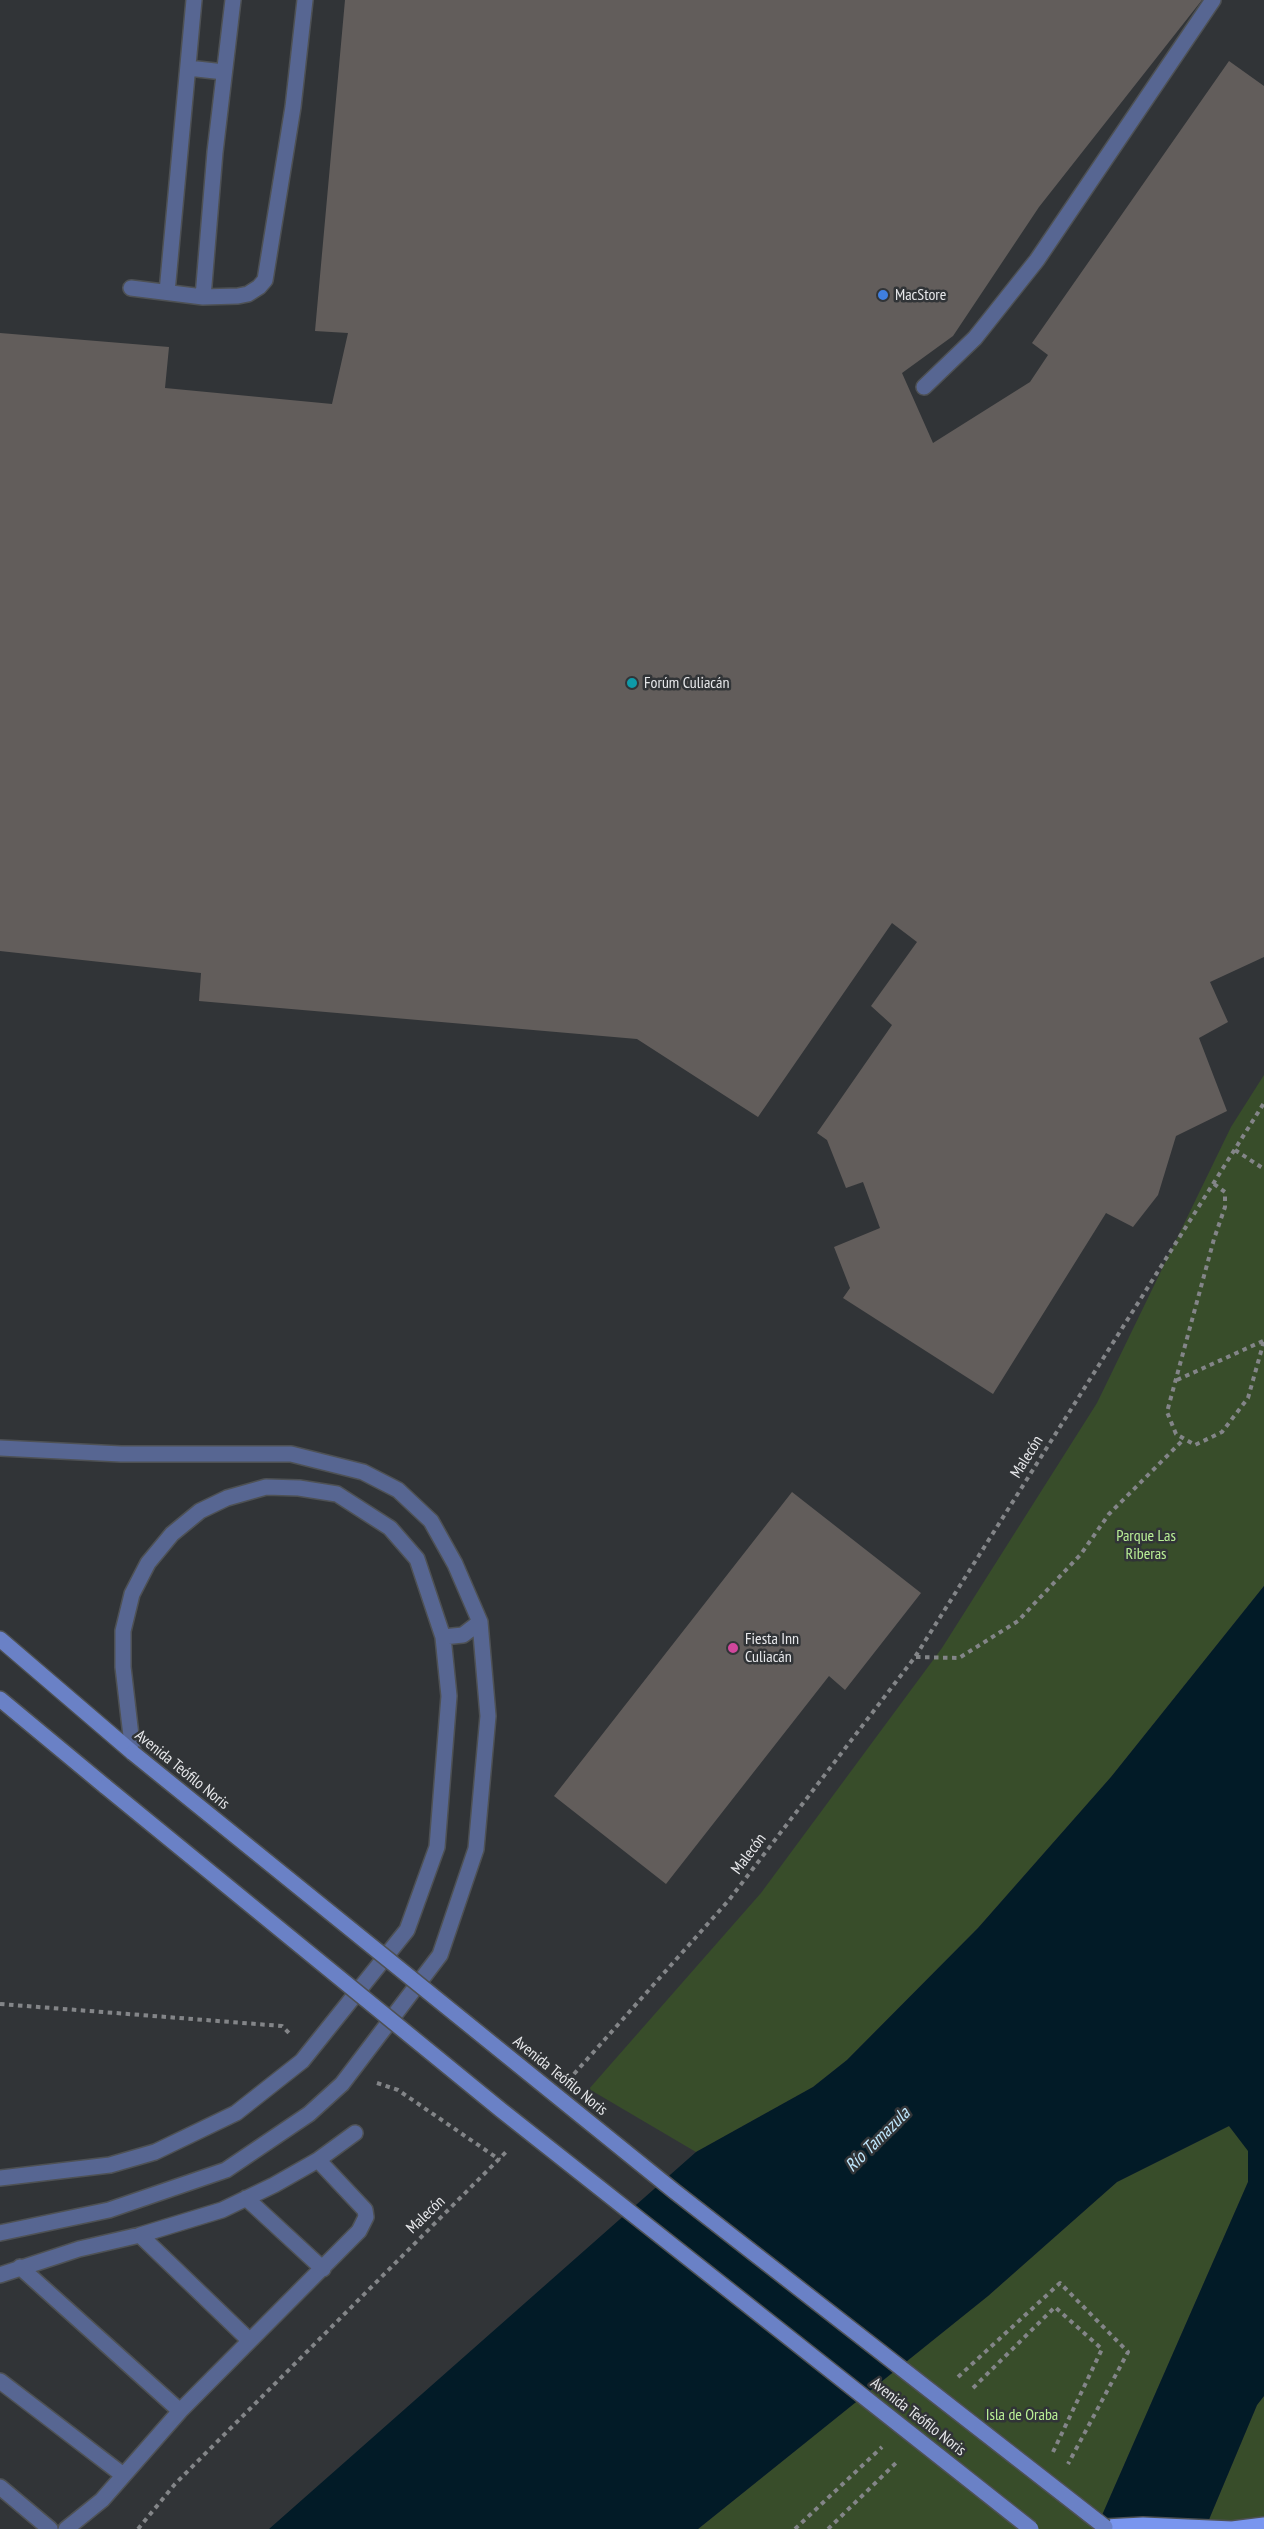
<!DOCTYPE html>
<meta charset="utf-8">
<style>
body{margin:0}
canvas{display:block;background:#313437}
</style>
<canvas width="1264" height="2529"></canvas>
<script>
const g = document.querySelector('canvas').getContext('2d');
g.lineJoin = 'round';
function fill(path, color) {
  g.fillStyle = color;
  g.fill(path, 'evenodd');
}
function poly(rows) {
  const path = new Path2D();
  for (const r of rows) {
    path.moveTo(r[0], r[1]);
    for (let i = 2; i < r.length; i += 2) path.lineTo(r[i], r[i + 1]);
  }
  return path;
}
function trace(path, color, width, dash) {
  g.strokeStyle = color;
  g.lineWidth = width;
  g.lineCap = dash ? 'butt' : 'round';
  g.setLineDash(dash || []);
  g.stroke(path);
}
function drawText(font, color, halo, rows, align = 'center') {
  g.font = font + ' "PT Sans Narrow",sans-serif';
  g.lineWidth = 5;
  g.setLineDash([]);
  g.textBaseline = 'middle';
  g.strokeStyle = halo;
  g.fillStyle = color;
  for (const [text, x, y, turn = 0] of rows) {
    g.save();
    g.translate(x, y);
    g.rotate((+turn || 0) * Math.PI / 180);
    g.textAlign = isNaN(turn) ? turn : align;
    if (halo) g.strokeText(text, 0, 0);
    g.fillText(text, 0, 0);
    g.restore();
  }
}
const green = poly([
 [1264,1075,1264,1586,1111,1777,978,1928,847,2060,813,2087,696,2152,589,2089,761,1893,942,1648,1097,1403,1231,1127],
 [1229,2126,1249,2151,1248,2182,1096,2529,698,2529,988,2296,1117,2182],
 [1264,2396,1264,2529,1205,2529,1257,2405]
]);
const water = poly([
 [1264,1586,1264,2396,1257,2405,1205,2529,1096,2529,1248,2182,1248,2151,1229,2126,1117,2182,988,2296,698,2529,269,2529,696,2152,813,2087,847,2060,978,1928,1111,1777]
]);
const building = poly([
 [345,0,1202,0,1039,207,953,336,902,373,933,443,1030,382,1048,355,1032,343,1229,61,1264,86,1264,957,1210,982,1228,1022,1199,1038,1227,1111,1176,1136,1158,1195,1133,1227,1106,1213,993,1394,843,1298,850,1288,834,1247,880,1228,863,1182,846,1188,827,1140,817,1133,892,1025,871,1006,917,942,892,923,758,1117,637,1039,199,1001,201,973,0,951,0,333,169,347,165,388,332,404,348,333,315,331],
 [792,1492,921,1593,845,1690,829,1676,666,1884,554,1796]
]);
const path = poly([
 [1235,1150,1264,1169],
 [1214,1184,1225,1192,1225,1207,1214,1239,1167,1412,1176,1434,1195,1445,1222,1432,1248,1398,1264,1341],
 [1177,1380,1263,1341],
 [916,1657,959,1658,1018,1621,1081,1554,1109,1514,1184,1439],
 [0,2004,282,2026,289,2033],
 [574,2074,729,1900,915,1657,1264,1103],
 [377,2083,398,2090,500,2160],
 [958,2377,1060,2283,1128,2352,1068,2464],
 [973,2388,1055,2307,1102,2349,1053,2452],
 [138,2529,175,2484,508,2150],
 [795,2529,882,2447],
 [828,2529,899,2460]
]);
const lane = poly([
 [188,68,224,72],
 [131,288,203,297,238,296,248,294,259,287,265,280,293,107,305,0],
 [167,292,194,0],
 [203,297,215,152,233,0],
 [924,387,975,338,1037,260,1213,0],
 [0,1448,121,1454,291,1454,363,1472,398,1490,431,1521,455,1564,480,1622,488,1716,476,1849,440,1955,342,2084,309,2114,226,2170,109,2210,0,2233],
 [443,1637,463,1635,480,1622],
 [0,2178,110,2165,155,2152,236,2113,302,2061,407,1930,437,1847,449,1696,443,1637,417,1559,390,1528,337,1494,299,1488,266,1487,227,1498,200,1511,172,1534,148,1563,132,1594,123,1631,123,1667,133,1753],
 [246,2198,323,2269],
 [140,2235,249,2340],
 [20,2267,180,2411],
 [0,2275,79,2249,140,2235,222,2210,274,2185,318,2160,355,2133],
 [0,2381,123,2475],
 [0,2487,50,2529],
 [66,2529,102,2500,180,2411,359,2231,366,2217,365,2210,318,2160]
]);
const secondary = poly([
 [0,1639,133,1753],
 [0,1699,106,1787]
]);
const primary = poly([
 [1105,2527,1143,2525,1232,2529,1264,2525]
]);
const secondaryBridge = poly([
 [133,1753,674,2191,1105,2527],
 [106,1787,501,2110,1031,2529]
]);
const markers = [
 [883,295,6,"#3f7fe0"],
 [632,683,6,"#0f9aa8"],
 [733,1648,6,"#d1479c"]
];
const poiNames = [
 ["MacStore",895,295],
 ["Forúm Culiacán",644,683],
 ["Fiesta Inn",745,1639],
 ["Culiacán",745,1657]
];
const streetNames = [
 ["Malecón",1027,1457,-58],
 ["Avenida Teófilo Noris",182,1770,39],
 ["Malecón",749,1854,-53],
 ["Avenida Teófilo Noris",560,2076,39],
 ["Malecón",426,2215,-44],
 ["Avenida Teófilo Noris",918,2417,38]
];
const parkNames = [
 ["Parque Las",1146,1536],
 ["Riberas",1146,1554],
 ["Isla de Oraba",1022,2415]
];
const waterNames = [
 ["Río Tamazula",878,2140,-45]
];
fill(green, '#384d2a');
fill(water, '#021b27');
fill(building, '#625d5b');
trace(lane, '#4e5154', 18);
trace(secondary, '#4e5154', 18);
trace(primary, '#4e5154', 18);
trace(path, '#838588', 4, [4.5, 4.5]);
trace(lane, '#576692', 15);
trace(secondary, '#6a81c6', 15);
trace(primary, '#7996ef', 15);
trace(secondaryBridge, '#4e5154', 18, []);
trace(secondaryBridge, '#6a81c6', 15);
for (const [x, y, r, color] of markers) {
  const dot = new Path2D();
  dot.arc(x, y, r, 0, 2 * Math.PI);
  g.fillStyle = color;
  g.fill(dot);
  trace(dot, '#313437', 2);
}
drawText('16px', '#e7e8eb', '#313437', poiNames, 'left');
drawText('16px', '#e7e8eb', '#313437', streetNames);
drawText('16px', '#b9ef96', '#313437', parkNames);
drawText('italic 18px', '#bfe7fd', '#313437', waterNames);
</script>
